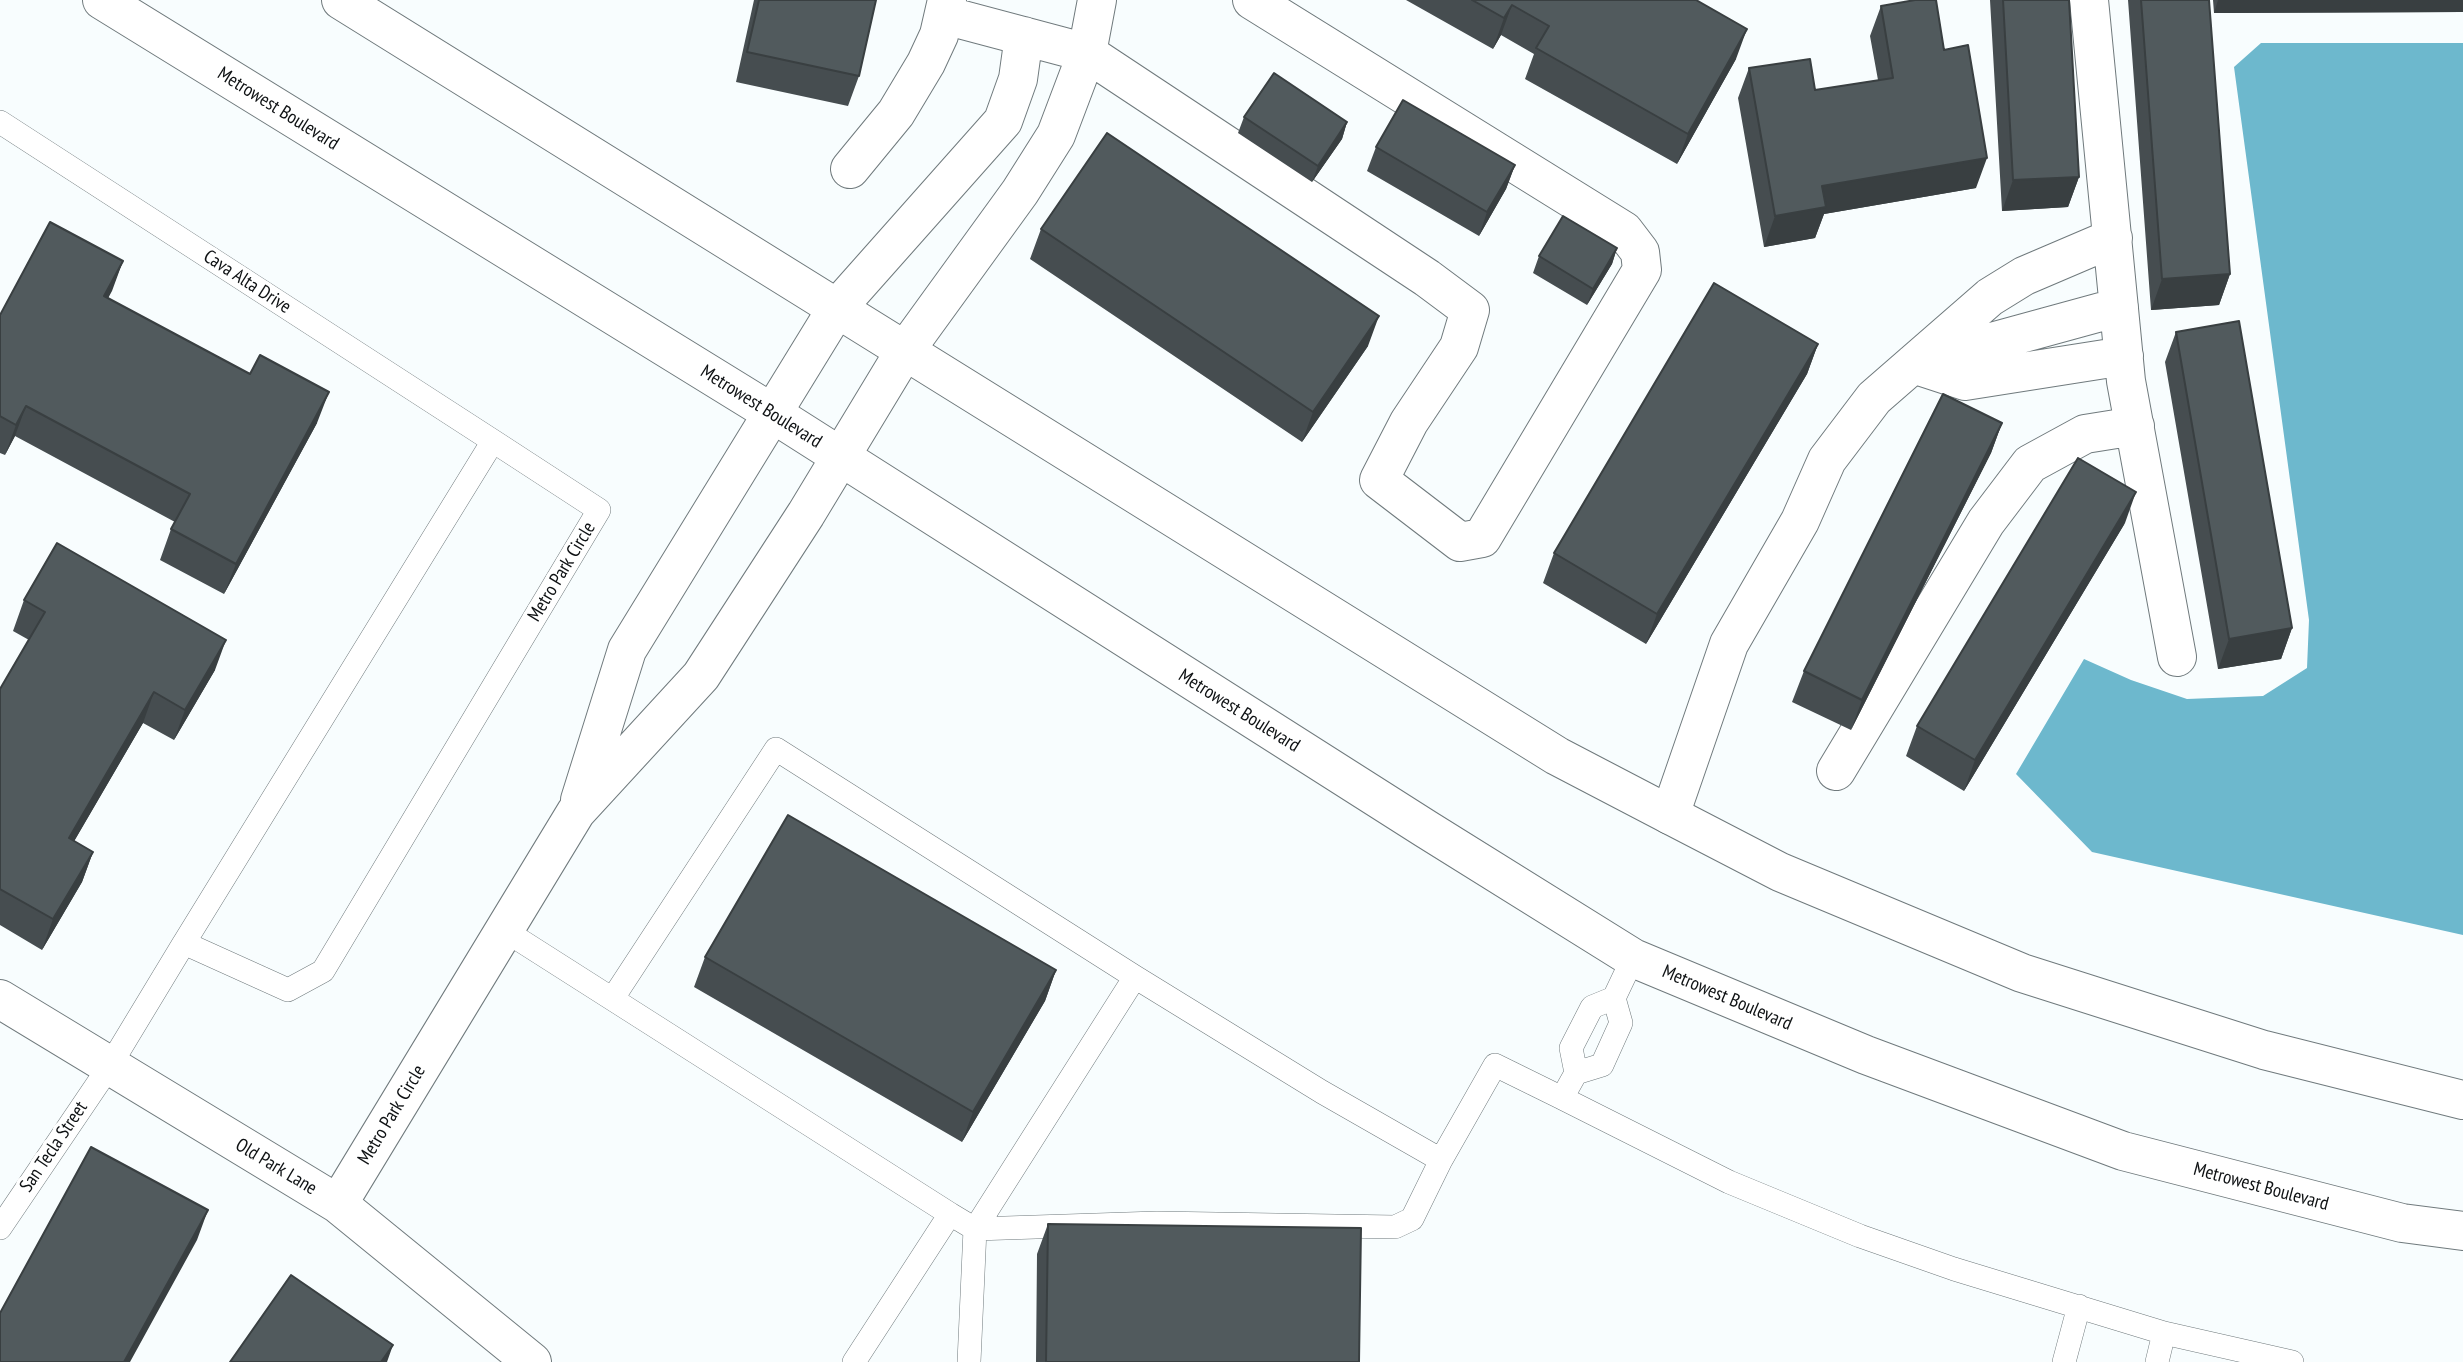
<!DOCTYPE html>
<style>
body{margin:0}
canvas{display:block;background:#f8fdfe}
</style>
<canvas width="2463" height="1362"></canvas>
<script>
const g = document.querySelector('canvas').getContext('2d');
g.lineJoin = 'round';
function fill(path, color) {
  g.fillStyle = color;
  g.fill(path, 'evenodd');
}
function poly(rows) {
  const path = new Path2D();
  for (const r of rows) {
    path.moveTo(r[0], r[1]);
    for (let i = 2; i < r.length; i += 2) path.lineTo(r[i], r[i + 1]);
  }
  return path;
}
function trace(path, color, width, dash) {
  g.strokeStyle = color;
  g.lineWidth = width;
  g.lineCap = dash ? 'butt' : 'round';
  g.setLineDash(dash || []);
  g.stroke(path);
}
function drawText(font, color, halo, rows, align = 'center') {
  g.font = font + ' "PT Sans Narrow",sans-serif';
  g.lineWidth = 7;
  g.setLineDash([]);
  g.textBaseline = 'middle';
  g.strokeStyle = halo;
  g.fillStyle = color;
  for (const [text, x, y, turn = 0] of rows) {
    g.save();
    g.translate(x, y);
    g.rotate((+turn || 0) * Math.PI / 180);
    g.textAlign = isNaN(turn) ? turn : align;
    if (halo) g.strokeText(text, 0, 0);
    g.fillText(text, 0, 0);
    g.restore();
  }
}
const water = poly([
 [2261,43,2463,43,2463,935,2092,852,2016,774,2084,659,2131,680,2187,699,2263,696,2307,668,2309,620,2234,67]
]);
const service = poly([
 [0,122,493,441],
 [504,930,950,1214],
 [613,998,776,749,1135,977,1322,1092,1441,1160],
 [1614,998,1592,1007,1571,1048,1576,1073,1562,1098,1729,1182,1860,1236,1954,1269,2164,1333,2292,1362],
 [1576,1073,1602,1065,1621,1023,1614,998,1633,958],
 [0,1228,109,1067,184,943,288,990,323,971,599,510,493,441,184,943],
 [854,1362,950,1214,975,1229,1135,977],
 [969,1362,975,1229,1157,1223,1395,1227,1412,1219,1441,1160,1495,1065,1562,1098],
 [2064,1362,2079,1306],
 [2157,1362,2164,1333]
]);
const minor = poly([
 [2089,0,2126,381,2177,657],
 [944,15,1087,53,1427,278,1470,310,1459,347,1409,422,1379,480,1460,542,1482,538,1642,270,1640,252,1624,231,1252,0],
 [850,169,896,113,926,63,939,35,947,0],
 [1922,361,2119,307],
 [1913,364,1965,381,2124,356],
 [1836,771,1986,522,2030,464,2085,434,2135,426],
 [580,800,627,650,837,308,1003,121,1018,79,1024,36],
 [1670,815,1729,644,1800,521,1827,460,1874,398,1990,297,2024,276,2113,238],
 [0,999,338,1204,532,1362],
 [338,1204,576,812,701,676,806,514,904,352,1020,192,1056,135,1087,53,1097,0]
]);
const tertiary = poly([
 [102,0,772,413,1426,829,1633,958,1866,1055,2123,1151,2402,1223,2463,1231],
 [341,0,1557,756,1670,815,1780,872,2022,973,2264,1050,2463,1100]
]);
const wall = poly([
 [754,0,876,0,859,76,848,106,736,82],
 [1406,0,1696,0,1736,59,1677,164,1525,79,1534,54,1501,35,1493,49],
 [1990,0,2069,0,2079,177,2068,207,2002,211],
 [2128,0,2209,0,2230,274,2219,305,2151,310],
 [2213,0,2463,0,2463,12,2214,13],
 [1881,6,1944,50,1976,188,1824,214,1815,238,1764,247,1738,98,1749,68,1815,90,1878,80,1870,36],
 [1244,117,1347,122,1342,139,1312,182,1238,133],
 [1376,147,1515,165,1506,189,1479,236,1367,171],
 [1041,229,1368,346,1302,442,1030,259],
 [1617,248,1612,264,1587,305,1533,273,1539,256],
 [123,261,108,298,317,423,224,594,160,560,171,529,175,522,15,436,5,455,0,453,0,315],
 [2176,332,2292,628,2281,659,2218,669,2165,362],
 [1818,344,1807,374,1646,644,1543,583,1554,553],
 [2002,423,1991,453,1851,730,1792,702,1804,671],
 [2125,523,1964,791,1906,756,1917,726],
 [24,600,215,670,174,740,143,723,74,841,93,852,82,882,42,950,0,925,0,689,29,640,13,631],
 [705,957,1056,970,1045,1001,962,1142,694,987],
 [1048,1224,1359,1362,1036,1362,1037,1254]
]);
const shadedWall = poly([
 [2218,0,2463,0,2463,12,2214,13],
 [1512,5,1501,35,1493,49,1504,18],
 [1747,29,1736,59,1677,164,1688,134],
 [1347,122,1342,139,1312,182,1318,166],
 [1987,158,1976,188,1824,214,1815,238,1764,247,1775,216,1822,186],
 [1515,165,1506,189,1479,236,1487,212],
 [2079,177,2068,207,2002,211,2013,180],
 [1617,248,1612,264,1587,305,1593,289],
 [123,261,112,291,93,326,104,296],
 [2230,274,2219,305,2151,310,2162,279],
 [1379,316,1368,346,1302,442,1313,412],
 [1818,344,1807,374,1646,644,1657,614],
 [329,392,317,423,224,594,236,564],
 [26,406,15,436,5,455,16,425],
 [2002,423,1991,453,1851,730,1862,700],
 [2136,492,2125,523,1964,791,1975,760],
 [2292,628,2281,659,2218,669,2229,639],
 [226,640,215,670,174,740,185,710],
 [154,692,143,723,58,869,69,838],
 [93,852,82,882,42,950,53,919],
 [1056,970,1045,1001,962,1142,973,1112],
 [208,1210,197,1240,130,1362,124,1362],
 [393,1345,387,1362,381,1362]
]);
const building = poly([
 [759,0,876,0,859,76,747,52,759,0],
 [1472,0,1696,0,1747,29,1688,134,1536,48,1549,26,1512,5,1504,18,1472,0],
 [1915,0,1936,0,1944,50,1968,45,1987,158,1822,186,1826,207,1775,216,1749,68,1810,59,1815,90,1893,78,1881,6,1915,0],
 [2003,0,2069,0,2079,177,2013,180,2003,0],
 [2141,0,2209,0,2230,274,2162,279,2141,0],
 [1274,73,1347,122,1318,166,1244,117,1274,73],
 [1403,100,1515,165,1487,212,1376,147,1403,100],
 [1107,133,1379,316,1313,412,1041,229,1107,133],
 [1563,216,1617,248,1593,289,1539,256,1563,216],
 [50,222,123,261,104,296,250,374,260,355,329,392,236,564,171,529,190,494,26,406,16,425,0,416,0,315,50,222],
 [1714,283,1818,344,1657,614,1554,553,1714,283],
 [2239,321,2292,628,2229,639,2176,332,2239,321],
 [1943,394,2002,423,1862,700,1804,671,1943,394],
 [2078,458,2136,492,1975,760,1917,726,2078,458],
 [57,543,226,640,185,710,154,692,69,838,93,852,53,919,0,889,0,689,45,612,24,600,57,543],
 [788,815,1056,970,973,1112,705,957,788,815],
 [91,1147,208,1210,124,1362,0,1362,0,1313,91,1147],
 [1048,1224,1361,1228,1359,1362,1046,1362,1048,1224],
 [291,1275,393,1345,381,1362,230,1362,291,1275]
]);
const streetNames = [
 ["Metrowest Boulevard",278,109,32],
 ["Cava Alta Drive",247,282,33],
 ["Metrowest Boulevard",761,407,32],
 ["Metro Park Circle",562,572,-59],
 ["Metrowest Boulevard",1239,711,32],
 ["Metrowest Boulevard",1727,998,23],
 ["Metro Park Circle",392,1115,-59],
 ["San Tecla Street",54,1147,-56],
 ["Old Park Lane",276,1167,31],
 ["Metrowest Boulevard",2261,1187,15]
];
fill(water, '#6db8cd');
trace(service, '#707a7d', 24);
trace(minor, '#707a7d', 40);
trace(tertiary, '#707a7d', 40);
trace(service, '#fff', 23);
trace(minor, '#fff', 38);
trace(tertiary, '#fff', 38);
fill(wall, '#464d50');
fill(shadedWall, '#393f41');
fill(building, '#515a5d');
trace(building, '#393f41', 2);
drawText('19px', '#0e1113', '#fff', streetNames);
</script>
